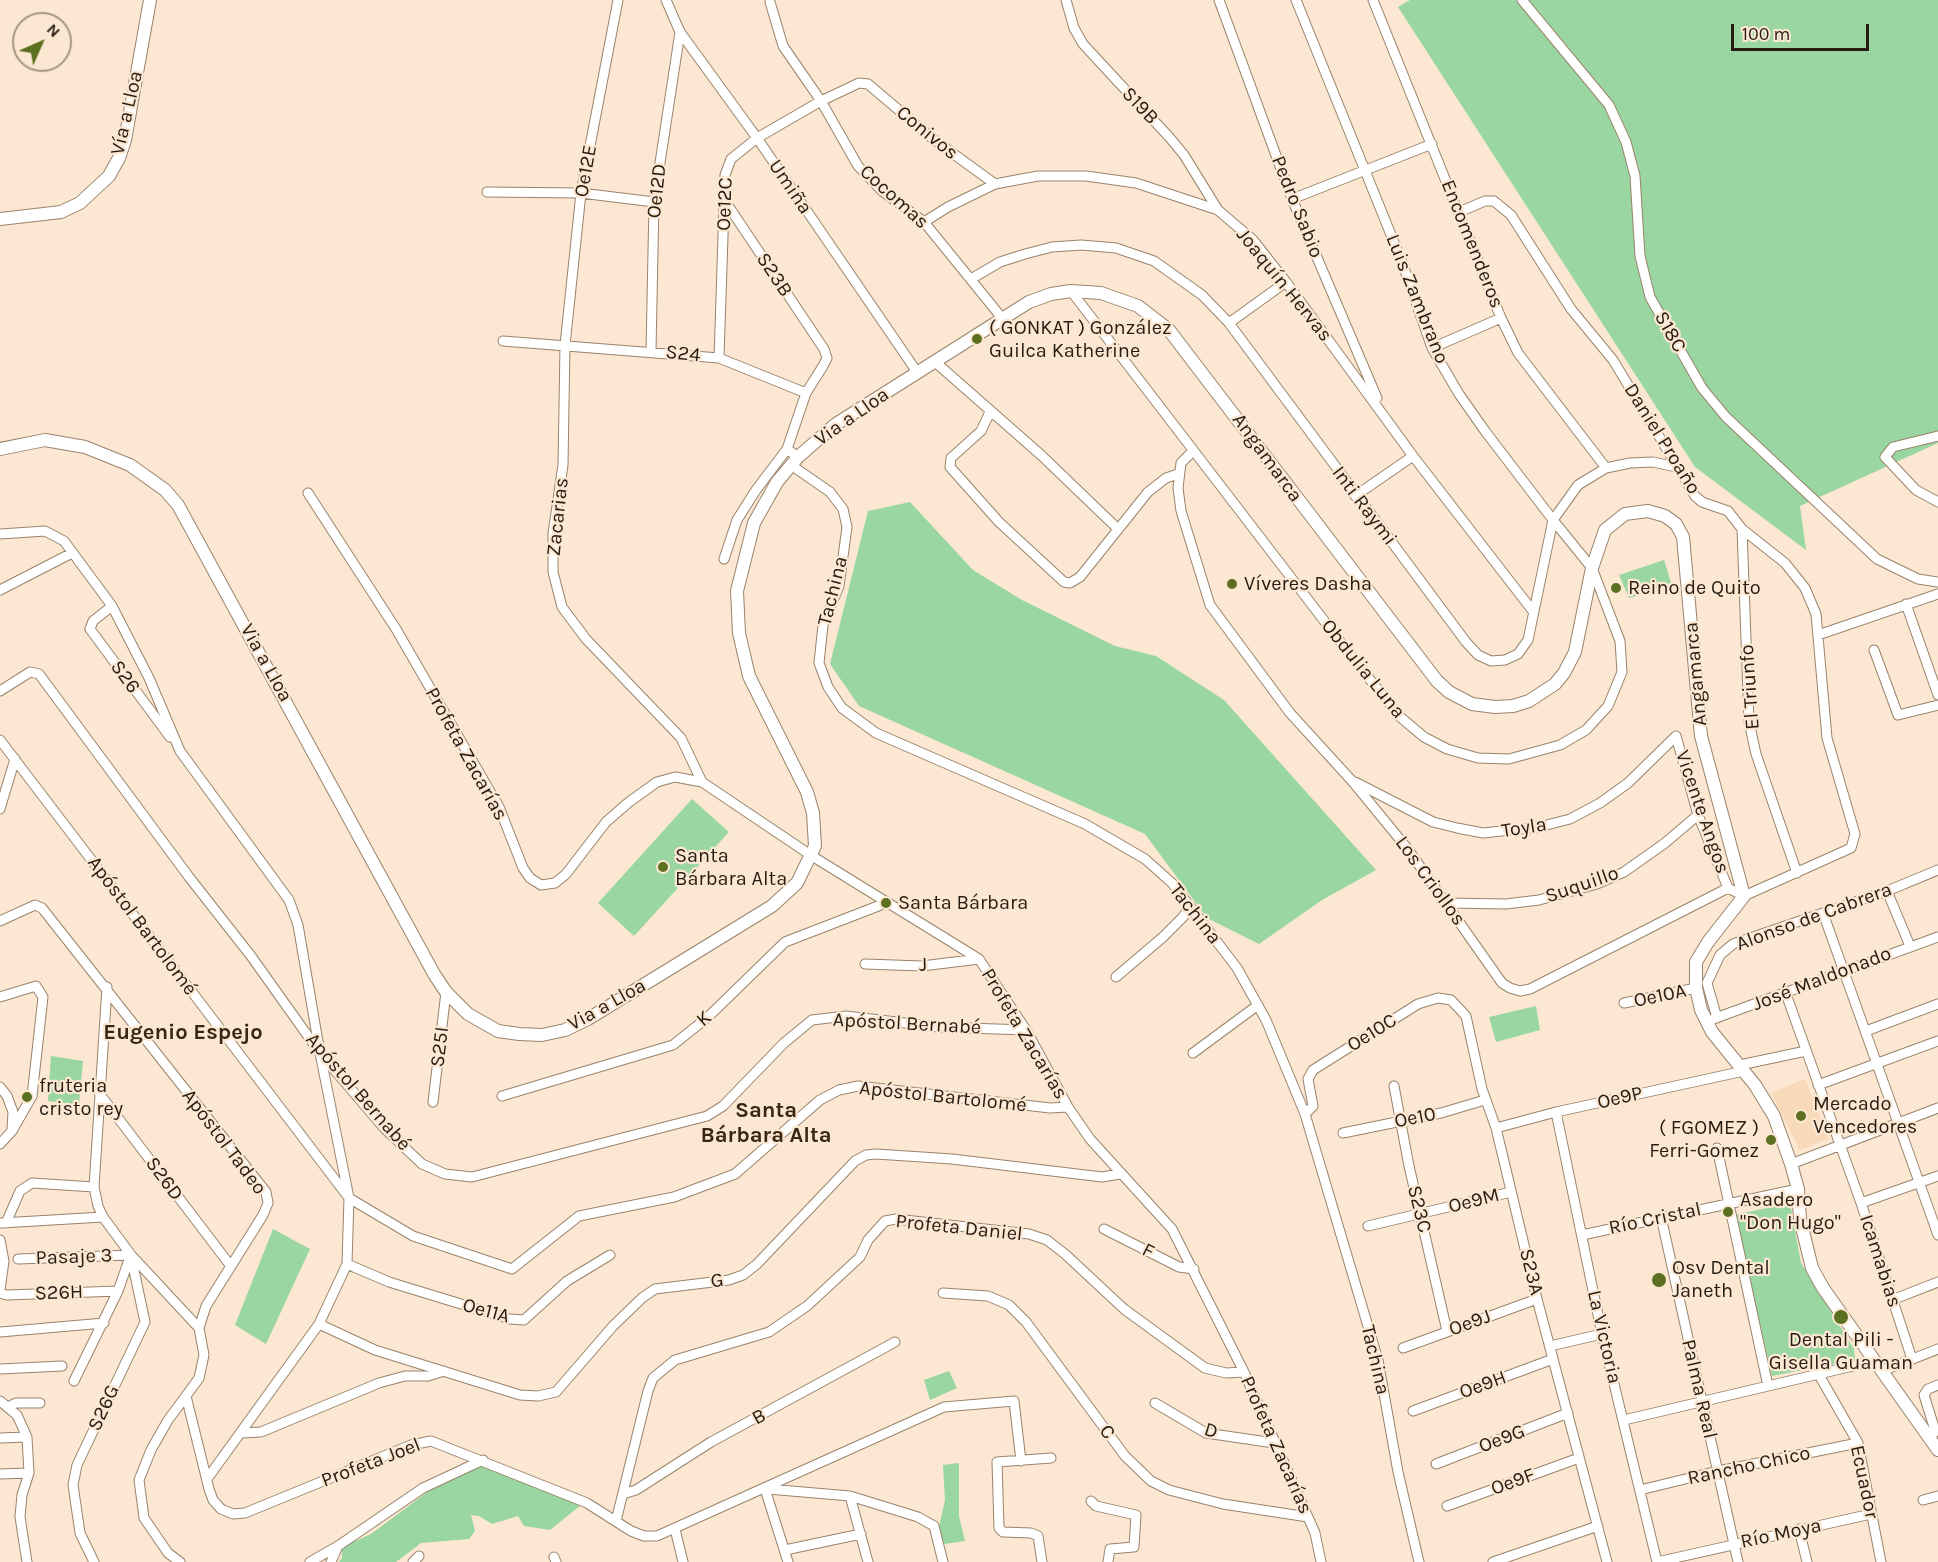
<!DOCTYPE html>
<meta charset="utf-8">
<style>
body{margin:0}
#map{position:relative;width:1938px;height:1562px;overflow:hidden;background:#fbe7d2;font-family:Karla,sans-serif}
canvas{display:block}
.north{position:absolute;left:12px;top:12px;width:60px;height:60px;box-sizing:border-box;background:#fbe7d2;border:2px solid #a59685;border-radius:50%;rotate:45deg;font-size:16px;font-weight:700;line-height:24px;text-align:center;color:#251c12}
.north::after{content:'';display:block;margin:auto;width:21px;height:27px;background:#5b7020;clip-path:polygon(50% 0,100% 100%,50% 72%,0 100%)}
.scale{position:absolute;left:1731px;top:24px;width:138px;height:27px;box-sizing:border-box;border:3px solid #251c12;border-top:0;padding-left:8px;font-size:18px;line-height:21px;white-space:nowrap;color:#251c12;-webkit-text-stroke:4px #fbe7d2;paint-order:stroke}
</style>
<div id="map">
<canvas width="1938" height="1562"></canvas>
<div class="north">N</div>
<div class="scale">100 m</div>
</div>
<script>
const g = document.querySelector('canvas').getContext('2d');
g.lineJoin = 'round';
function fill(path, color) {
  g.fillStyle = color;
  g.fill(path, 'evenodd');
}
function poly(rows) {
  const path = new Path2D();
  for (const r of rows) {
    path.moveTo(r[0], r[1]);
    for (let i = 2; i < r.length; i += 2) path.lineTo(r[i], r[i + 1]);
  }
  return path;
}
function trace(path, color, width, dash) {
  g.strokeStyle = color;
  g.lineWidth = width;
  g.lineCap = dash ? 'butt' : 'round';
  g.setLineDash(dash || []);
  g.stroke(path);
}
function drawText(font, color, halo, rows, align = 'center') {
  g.font = font + ' Karla,sans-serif';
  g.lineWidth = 4.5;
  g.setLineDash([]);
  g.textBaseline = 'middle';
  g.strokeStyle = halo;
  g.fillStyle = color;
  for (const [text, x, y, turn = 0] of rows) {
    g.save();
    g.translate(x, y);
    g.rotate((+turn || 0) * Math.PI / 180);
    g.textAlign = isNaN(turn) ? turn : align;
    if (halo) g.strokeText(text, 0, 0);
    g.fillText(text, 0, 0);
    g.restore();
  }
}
const built = poly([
 [1805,1079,1829,1139,1800,1150,1771,1093]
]);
const green = poly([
 [1410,0,1938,0,1938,443,1800,506,1806,550,1695,467,1398,7],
 [910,502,973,570,1022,600,1115,646,1156,656,1224,700,1376,870,1322,900,1259,944,1207,918,1145,834,859,706,830,664,868,511],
 [1664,560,1672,586,1629,598,1619,575],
 [692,799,729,832,634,936,598,903],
 [1536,1006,1540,1030,1496,1042,1489,1017],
 [51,1056,83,1061,79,1105,48,1101],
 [1790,1203,1801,1263,1854,1349,1855,1360,1772,1376,1734,1215],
 [273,1229,310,1249,266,1344,235,1325],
 [949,1371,957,1388,930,1400,924,1380],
 [959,1463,959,1516,965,1541,944,1544,939,1527,945,1500,943,1465],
 [485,1465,581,1505,550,1530,524,1526,518,1516,492,1524,479,1516,471,1515,475,1531,469,1539,421,1543,396,1562,339,1562,342,1558,342,1547,371,1534,426,1493,454,1476]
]);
const street = poly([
 [618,0,581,193,565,345,563,465,553,533,553,572,562,607,586,639,681,738,702,782],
 [666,0,680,32,757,138,917,372],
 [1066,0,1074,28,1083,44,1170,138,1184,155,1218,210],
 [1219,0,1292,199,1377,398],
 [1373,0,1501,318,1518,353,1606,468],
 [1522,0,1609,105,1626,142,1635,176,1640,256,1650,297,1702,388,1726,417,1877,559,1918,579,1938,582],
 [770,2,783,46,821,101,858,166,882,191,924,222,1002,318],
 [487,192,581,193,654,202],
 [1292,199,1432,144],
 [924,222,948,207,995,184,1038,176,1086,176,1136,183,1218,210,1253,240,1286,282,1413,456,1532,610],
 [971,279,1000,262,1025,254,1052,247,1081,245,1116,248,1154,261,1202,295,1229,323,1466,642,1478,655,1491,661,1505,660,1518,654,1528,640,1553,520,1578,485,1606,468,1630,463,1653,462,1676,467],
 [1071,291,1352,657,1399,716,1424,737,1447,749,1478,758,1509,759,1560,745,1586,730,1608,706,1622,672,1620,641,1592,568,1553,520,1485,431,1459,394,1432,348,1402,262,1296,0],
 [1229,323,1286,282],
 [503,341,719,358,806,393,823,366,827,358,824,349,725,201],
 [1432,348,1501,318],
 [651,351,654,202,680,32],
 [719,358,725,175,731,159,757,138,821,101,859,83,868,84,933,139,995,184],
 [934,361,1041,455,1118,529],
 [990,412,981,431,951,458,950,467,999,522,1064,582,1070,583,1080,577,1148,492,1166,478,1178,474],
 [1938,436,1893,447,1885,457,1916,490,1938,502],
 [787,449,806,393],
 [1193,451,1181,463,1178,488,1181,511,1210,605,1290,713,1352,781,1407,848,1502,983,1510,988,1520,991,1530,989,1728,888,1744,896,1851,848,1855,834,1827,738,1816,614,1805,588,1785,563,1742,529,1728,511,1702,502,1695,496,1613,360,1571,309,1511,215,1494,201,1485,201,1459,212],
 [791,465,830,492,843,509,847,527,839,586,823,625,819,663,828,687,842,708,876,733,1085,824,1145,859,1172,883,1237,968,1266,1020,1305,1114,1378,1360,1398,1472,1419,1562],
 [308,493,396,629,499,807,523,868,530,878,541,885,555,883,566,874,606,822,629,802,657,782,675,777,702,782,812,856,979,959,1026,1030,1068,1107,1090,1139,1172,1229,1244,1372,1315,1533,1321,1562],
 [1355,496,1413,456],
 [1742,529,1749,722,1756,754,1797,873],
 [0,534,45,531,64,541,112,606,149,678,180,751,289,900,298,925,320,1053,349,1198,347,1264,319,1324,207,1479],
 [724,559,737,520,756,490,787,449,798,457],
 [0,590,72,553],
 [1906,604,1938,695],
 [112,606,93,621,90,629,170,737],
 [1818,635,1938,594],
 [1874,650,1898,715,1938,705],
 [0,691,30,672,39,674,189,877,251,956,320,1053,384,1128,422,1164,445,1174,472,1177,707,1116,723,1106,784,1043,812,1020,846,1016,938,1027,1026,1030],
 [0,740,349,1198,413,1236,512,1269,579,1216,674,1197,735,1174,820,1100,839,1090,858,1086,1050,1108,1068,1107],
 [1355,782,1433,822,1457,828,1483,833,1539,827,1570,819,1600,803,1628,783,1676,736,1698,815,1728,888],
 [0,809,15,759],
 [1887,891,1910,946],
 [1447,903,1506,904,1539,900,1597,884,1624,872,1665,843,1698,815],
 [1823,913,1938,1235],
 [0,921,35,905,42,908,266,1192,268,1203,263,1215,206,1306,199,1328,204,1355,199,1378,186,1396,209,1489,213,1500,221,1509,233,1514,245,1513,411,1445,431,1441,587,1503,631,1531,644,1536,657,1536,944,1407,1014,1401,1021,1461],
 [865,964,922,966,979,959],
 [1116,977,1163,937,1183,917,1190,906],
 [107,987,94,1187,98,1206,103,1217,131,1255,199,1328],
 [1786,994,1861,1203,1912,1359],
 [0,997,36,986,43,997,32,1096,12,1131,0,1144],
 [1624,1003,1696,988],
 [1717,1018,1707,983,1720,955,1733,944,1887,891,1938,870],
 [1713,1019,1938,937],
 [1866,1031,1938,1004],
 [1193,1053,1258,1005],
 [1740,1065,1806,1051],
 [1818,1085,1938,1041],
 [1394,1086,1409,1166,1447,1331],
 [0,1087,7,1096,13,1112,12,1129],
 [99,1093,230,1265],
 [502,1096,673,1045,708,1017,785,942,886,903],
 [433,1102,446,992],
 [1556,1112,1602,1334,1657,1562],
 [1305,1114,1313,1106,1308,1079,1313,1070,1418,1004,1438,998,1451,1000,1466,1016,1482,1089,1496,1128,1537,1299,1607,1562],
 [1496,1128,1556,1112,1744,1071],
 [1343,1133,1441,1113,1485,1100],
 [1717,1148,1768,1386],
 [1791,1164,1938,1108],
 [1861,1203,1938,1176],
 [1661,1217,1738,1562],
 [1,1223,103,1217],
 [6,1223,20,1191,32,1183,94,1187],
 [1368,1226,1511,1192],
 [1104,1229,1179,1267,1194,1269],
 [1582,1235,1798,1189],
 [0,1240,4,1261,0,1290],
 [18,1259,131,1255],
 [347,1264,389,1282,510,1319,524,1320,567,1281,610,1255],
 [0,1293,7,1295,118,1291],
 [943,1293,988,1296,1009,1305,1026,1322,1125,1456,1151,1481,1169,1490,1223,1504,1308,1517],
 [1892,1300,1938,1282],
 [319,1324,375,1350,520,1395,538,1396,556,1392,613,1326,642,1298,655,1289,729,1280,743,1275,757,1264,855,1161,866,1155,876,1154,952,1159,1102,1177,1120,1174],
 [0,1332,104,1323],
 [1550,1346,1602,1334],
 [1403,1348,1537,1299],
 [0,1369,62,1366],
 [1882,1371,1938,1349],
 [1819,1375,1858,1443,1881,1562],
 [74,1381,118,1291,130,1257],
 [0,1401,17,1415,27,1437,29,1473,22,1495,20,1517,27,1562],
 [1155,1403,1206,1433,1274,1443],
 [8,1407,16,1403,40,1403],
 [1413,1411,1553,1359],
 [1624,1420,1874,1361],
 [242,1433,261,1432,379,1383,405,1376,428,1376,444,1371],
 [0,1438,27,1437],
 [1929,1438,1934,1433,1934,1427,1924,1395,1928,1389,1938,1385],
 [1436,1464,1568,1413],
 [0,1474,29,1473],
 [765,1489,788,1562],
 [768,1489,850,1496,918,1517,934,1526,943,1562],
 [1640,1490,1718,1471,1858,1443],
 [623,1494,636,1490,711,1442,895,1342],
 [850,1496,868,1562],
 [1923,1500,1938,1496],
 [1091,1501,1096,1506,1136,1515,1134,1547,1110,1549,1108,1562],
 [1447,1506,1579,1458],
 [616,1521,648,1391,653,1378,675,1360,769,1332,807,1306,860,1257,868,1240,885,1221,896,1219,1029,1234,1047,1240,1065,1254,1124,1309,1205,1368,1226,1373,1244,1372],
 [675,1529,683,1562],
 [1799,1529,1807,1562],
 [785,1550,861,1534],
 [554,1557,556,1562],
 [94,1562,80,1533,73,1485,77,1465,145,1322,131,1256],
 [180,1562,168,1553,144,1518,139,1480,151,1450,168,1420,186,1396],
 [310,1562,338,1546,423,1488,483,1460],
 [331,1562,338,1546],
 [413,1562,419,1556],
 [1042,1562,1038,1536,1031,1533,1003,1532,999,1528,997,1462,1051,1458],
 [1493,1562,1598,1526],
 [1657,1562,1871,1514]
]);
const secondary = poly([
 [0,219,61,212,80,203,109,176,119,158,125,140,150,0],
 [0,449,45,440,85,447,130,465,165,490,178,505,434,974,446,992,468,1014,498,1031,519,1034,542,1035,565,1030,588,1019,772,906,797,883,815,846,813,813,807,792,749,676,739,633,737,591,754,523,777,482,798,457,836,424,1029,302,1051,294,1071,291,1101,293,1138,306,1169,330,1437,681,1449,692,1472,704,1495,707,1513,706,1529,701,1555,684,1564,673,1575,652,1592,568,1605,530,1625,514,1648,511,1665,516,1676,524,1683,537,1701,736,1744,896,1708,942,1696,962,1696,988,1701,1010,1712,1032,1755,1085,1774,1116,1791,1164,1798,1189,1800,1219,1812,1268,1823,1288,1938,1450]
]);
const markers = [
 [977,339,6,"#5b7020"],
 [1232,584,6,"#5b7020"],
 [1616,588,6,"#5b7020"],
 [663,867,6,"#5b7020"],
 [886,903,6,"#5b7020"],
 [27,1097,6,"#5b7020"],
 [1801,1116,6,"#5b7020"],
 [1771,1140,6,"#5b7020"],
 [1728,1212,6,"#5b7020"],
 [1659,1280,8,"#5b7020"],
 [1841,1317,8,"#5b7020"]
];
const streetNames = [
 ["S19B",1140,106,46],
 ["Vía a Lloa",127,113,-77],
 ["Conivos",927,133,39],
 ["Oe12E",586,171,-80],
 ["Umiña",790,187,56],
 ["Oe12D",657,191,-84],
 ["Cocomas",894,197,42],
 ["Oe12C",725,204,-88],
 ["Pedro Sabio",1297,207,68],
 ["Encomenderos",1472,244,68],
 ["S23B",774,275,56],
 ["Joaquín Hervas",1284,285,51],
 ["Luis Zambrano",1417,299,68],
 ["S18C",1670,332,60],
 ["S24",683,354,6],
 ["Via a Lloa",852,417,-35],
 ["Daniel Proaño",1662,439,58],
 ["Angamarca",1267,458,54],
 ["Inti Raymi",1364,506,53],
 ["Zacarias",558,517,-84],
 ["Tachina",833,591,-76],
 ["Via a Lloa",266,663,61],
 ["Obdulia Luna",1363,669,51],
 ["Angamarca",1696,674,-95],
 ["S26",125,677,54],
 ["El Triunfo",1750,687,-94],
 ["Profeta Zacarías",466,754,61],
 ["Vicente Angos",1702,812,71],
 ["Toyla",1524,828,-9],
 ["Los Criollos",1430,881,54],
 ["Suquillo",1582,885,-19],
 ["Tachina",1195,914,52],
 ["Alonso de Cabrera",1814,917,-20],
 ["Apóstol Bartolomé",142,926,53],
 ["J",923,965,-2],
 ["José Maldonado",1822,979,-21],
 ["Oe10A",1660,996,-12],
 ["Via a Lloa",607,1005,-29],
 ["K",704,1019,-41],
 ["Apóstol Bernabé",907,1024,3],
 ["Oe10C",1372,1033,-32],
 ["Profeta Zacarías",1024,1034,59],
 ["S25I",440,1047,-83],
 ["Apóstol Bernabé",358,1092,49],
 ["Apóstol Bartolomé",943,1097,6],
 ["Oe9P",1620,1098,-13],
 ["Oe10",1415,1118,-11],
 ["Apóstol Tadeo",224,1142,53],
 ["S26D",164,1179,53],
 ["Oe9M",1474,1201,-14],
 ["S23C",1419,1209,76],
 ["Río Cristal",1655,1219,-12],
 ["Profeta Daniel",959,1228,6],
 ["F",1148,1251,27],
 ["Pasaje 3",74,1257,-2],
 ["Icamabias",1880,1261,72],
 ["S23A",1531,1272,76],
 ["G",717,1281,-8],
 ["S26H",59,1293,-2],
 ["Oe11A",486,1311,15],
 ["Oe9J",1470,1323,-20],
 ["La Victoria",1604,1337,77],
 ["Tachina",1375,1360,77],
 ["Oe9H",1483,1385,-20],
 ["Palma Real",1699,1389,77],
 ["S26G",104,1408,-65],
 ["B",759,1417,-28],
 ["D",1211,1431,17],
 ["C",1107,1432,54],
 ["Oe9G",1502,1439,-21],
 ["Profeta Zacarías",1276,1445,66],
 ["Profeta Joel",371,1463,-21],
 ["Rancho Chico",1749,1466,-12],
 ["Oe9F",1513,1482,-20],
 ["Ecuador",1864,1482,78],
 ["Río Moya",1781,1534,-12]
];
const poiNames = [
 ["( GONKAT ) González",989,328],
 ["Guilca Katherine",989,351],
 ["Víveres Dasha",1244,584],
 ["Reino de Quito",1628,588],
 ["Santa",675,856],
 ["Bárbara Alta",675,879],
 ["Santa Bárbara",898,903],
 ["fruteria",39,1086],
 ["cristo rey",39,1109],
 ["Mercado",1813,1104],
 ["Vencedores",1813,1127],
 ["( FGOMEZ )",1759,1128,"right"],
 ["Ferri-Gomez",1759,1151,"right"],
 ["Asadero",1740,1200],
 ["\"Don Hugo\"",1740,1223],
 ["Osv Dental",1672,1268],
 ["Janeth",1672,1291],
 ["Dental Pili -",1841,1340,"center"],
 ["Gisella Guaman",1841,1363,"center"]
];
const quarterNames = [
 ["Eugenio Espejo",183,1033],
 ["Santa",766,1111],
 ["Bárbara Alta",766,1136]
];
fill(built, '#f8d9b9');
fill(green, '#99d6a2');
trace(street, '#9a836b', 11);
trace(secondary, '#9a836b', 14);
trace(street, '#fff', 9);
trace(secondary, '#fff', 12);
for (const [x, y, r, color] of markers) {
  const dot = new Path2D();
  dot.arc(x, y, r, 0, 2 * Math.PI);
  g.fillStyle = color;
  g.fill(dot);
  trace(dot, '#fbe7d2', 2);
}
drawText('20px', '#251c12', '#fbe7d2', streetNames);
drawText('20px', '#251c12', '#fbe7d2', poiNames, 'left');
drawText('bold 22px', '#3a2712', '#fbe7d2', quarterNames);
</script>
